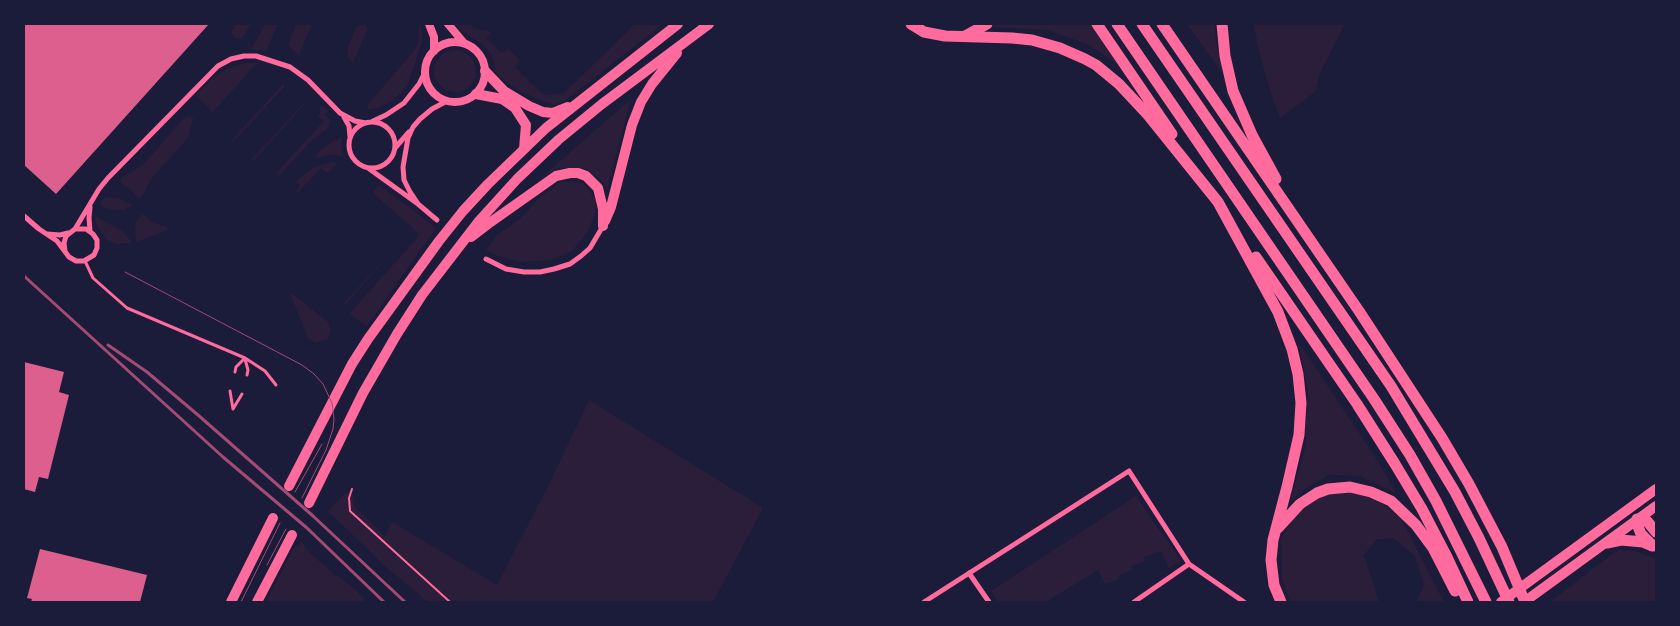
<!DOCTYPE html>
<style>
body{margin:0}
#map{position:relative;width:1680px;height:626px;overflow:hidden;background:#1b1b3a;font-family:Overpass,sans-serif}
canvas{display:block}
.frame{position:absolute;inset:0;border:25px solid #1b1b3a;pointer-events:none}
</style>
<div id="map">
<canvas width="1680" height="626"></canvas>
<div class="frame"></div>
</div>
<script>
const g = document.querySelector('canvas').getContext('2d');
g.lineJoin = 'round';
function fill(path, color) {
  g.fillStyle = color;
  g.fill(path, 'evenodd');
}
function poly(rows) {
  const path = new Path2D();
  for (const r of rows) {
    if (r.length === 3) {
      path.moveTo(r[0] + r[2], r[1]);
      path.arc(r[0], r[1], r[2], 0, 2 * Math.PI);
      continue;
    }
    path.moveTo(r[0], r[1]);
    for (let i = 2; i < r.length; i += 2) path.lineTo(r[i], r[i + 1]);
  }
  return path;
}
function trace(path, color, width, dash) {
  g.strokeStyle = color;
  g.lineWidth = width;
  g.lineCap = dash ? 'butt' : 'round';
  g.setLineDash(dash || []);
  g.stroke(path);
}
const green = poly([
 [235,24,251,24,244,36,239,39,234,38,231,32],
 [265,24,278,24,266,51,251,49],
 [296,24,312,24,299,55,290,47,288,44],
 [362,24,365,25,368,28,353,63,348,58,347,49,356,27],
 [456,24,469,24,476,29,489,31,491,33,486,38,502,53,508,48,520,61,515,67,536,88,542,93,549,95,564,93,635,24,663,24,571,96,564,101,554,104,545,102,521,92,499,77,495,71,494,62,490,52,482,44,461,30],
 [997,24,1091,24,1120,66,1089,45,1048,30,993,27],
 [1187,24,1215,24,1216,40,1223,74],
 [1254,24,1345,24,1320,73,1315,92,1280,118,1270,90,1259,52],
 [419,25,422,31,422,42,408,84,402,92,392,101,377,108,367,110,368,104,413,52,418,43],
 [455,71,21],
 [257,63,213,112,196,96,212,79,227,69,243,63],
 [283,84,285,86,233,142,231,141],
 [631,99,607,189,600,180,585,168,558,168,535,183],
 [304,103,305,104,253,161,252,159],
 [322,105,328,111,325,114,330,121,329,127,311,141,279,176,276,173,324,121,318,116,321,111,319,108],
 [189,116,194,119,191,125,188,138,152,178,144,193,139,199,130,189,122,184,120,179,137,168,142,166,183,119],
 [342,136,341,146,340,147,341,147,343,156,330,155,314,158,321,149],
 [335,162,336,165,328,173,321,168,298,193,296,191,300,186,296,182,312,168,324,164],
 [561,181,583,183,595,198,596,212,587,233,572,251,551,260,520,262,498,256,486,250,497,235,521,218,540,197],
 [378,185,413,210,436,228,367,326,351,315,350,313,418,237,418,233,373,193],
 [105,197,119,198,132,205,125,210,112,210,101,206,102,204,99,203],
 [142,214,154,223,167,227,168,230,136,242,135,224],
 [95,216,123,231,132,243,117,244,107,240,97,227],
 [407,235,346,304,344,303],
 [289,291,328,322,331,330,328,339,316,343,308,338],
 [1299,343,1379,463,1397,494,1359,476,1329,475,1306,488,1290,502,1305,448,1308,394],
 [589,400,763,508,713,602,428,602,386,567,328,511,346,492,353,495,354,506,385,536,392,522,497,585,550,482],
 [1342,491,1373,497,1400,517,1444,602,1416,602,1424,585,1415,556,1393,538,1376,540,1364,555,1379,602,1290,602,1282,578,1281,539,1294,516,1318,497],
 [1136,496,1181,561,1169,568,1161,551,1144,557,1145,561,1131,566,1133,570,1118,576,1119,579,1105,584,1098,570,1046,602,998,602,991,591],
 [301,540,309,552,334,574,341,578,357,591,366,602,266,602,294,547,299,546],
 [1617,550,1635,551,1656,559,1656,602,1550,602]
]);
const building = poly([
 [24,24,209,24,56,194,24,165],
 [24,362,64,372,59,392,69,395,48,479,39,477,35,492,24,489],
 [40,549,147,575,140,602,31,602,32,599,27,598]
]);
const path = poly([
 [352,489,349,498,350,511,450,602]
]);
const service = poly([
 [85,261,93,278,127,308,245,358,265,371,276,385],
 [245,359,248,370,247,375],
 [235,372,236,367,245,358],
 [230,391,233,409],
 [233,409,242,394]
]);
const minor = poly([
 [344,117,349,126,350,137],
 [373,121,386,115,404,103,419,84,425,72],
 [372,145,23],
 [395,148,409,132],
 [368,168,418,204,437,220],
 [418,204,410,192,404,180,403,167,408,138,413,127,420,119,432,109,447,101],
 [90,207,89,218,90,231],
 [24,216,39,229,57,241,69,257,76,261,84,261,94,255,97,248,97,240,93,234,86,229,75,229,66,236,64,243,65,251],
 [75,229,99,189,108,178,218,66,231,59,244,56,256,56,290,67,308,80,340,113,355,121,366,123],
 [47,234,60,235,68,233],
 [486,259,506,269,524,272,540,272,554,269,570,264,581,256,590,248,603,226],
 [969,573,989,602],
 [924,602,1129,471,1189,564,1244,602],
 [1134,602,1189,564]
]);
const tertiary = poly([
 [429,24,434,37,434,51],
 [448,24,464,43],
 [455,72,30]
]);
const primary = poly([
 [485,71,504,91,529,106,543,112,553,113,568,107],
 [476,94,502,99,515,108,526,125,524,149],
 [605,221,611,207,632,125,641,102,652,84,677,53],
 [471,237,488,224,556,176,570,173,578,173,586,176,598,188,603,209,603,226],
 [289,486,352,364,368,339,439,241,463,211,488,184,546,128,678,24],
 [309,503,363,393,397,334,422,295,479,221,518,178,558,140,602,104,709,24],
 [231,602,273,518],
 [257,602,292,535],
 [1501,602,1656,489],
 [1524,602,1656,506]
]);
const motorway = poly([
 [911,24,924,32,945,36,1012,38,1032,40,1060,48,1085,59,1096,65,1119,84,1148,115,1218,202,1278,312,1292,349,1298,374,1301,403,1299,435,1287,487,1273,540,1271,560,1274,585,1281,602],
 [1097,24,1172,134],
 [1117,24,1374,399,1410,455,1436,501,1486,602],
 [1142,24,1391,386,1455,492,1479,538,1509,602],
 [1162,24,1359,311,1442,438,1469,484,1502,547,1525,602],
 [1222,24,1225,56,1233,91,1252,135,1276,179],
 [965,36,987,24],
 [1256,257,1357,404,1395,464,1422,509,1447,557,1468,602],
 [1278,528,1300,504,1317,493,1328,489,1350,487,1371,492,1391,501,1416,525,1433,548,1455,591],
 [1607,543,1621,540,1643,542,1652,546],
 [1653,546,1641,534,1637,524,1637,519,1647,521,1656,532]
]);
const tram = poly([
 [125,272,302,365,314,374,323,384,332,403,334,419,333,429,326,450,302,498],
 [295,492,322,444],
 [267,565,286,529],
 [241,602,280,523]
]);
const rail = poly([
 [24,276,223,457,307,528,384,602],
 [108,345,147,372,198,415,313,516,405,602]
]);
fill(green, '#2a1e3b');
fill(building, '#dd5f8e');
trace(path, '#ff6b9d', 2);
trace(service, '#ff6b9d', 3);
trace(minor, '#ff6b9d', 5);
trace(tertiary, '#ff6b9d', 8);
trace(primary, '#ff6b9d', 10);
trace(motorway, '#ff6b9d', 11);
trace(tram, '#a44b75', 1);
trace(rail, '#a44b75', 3);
</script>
